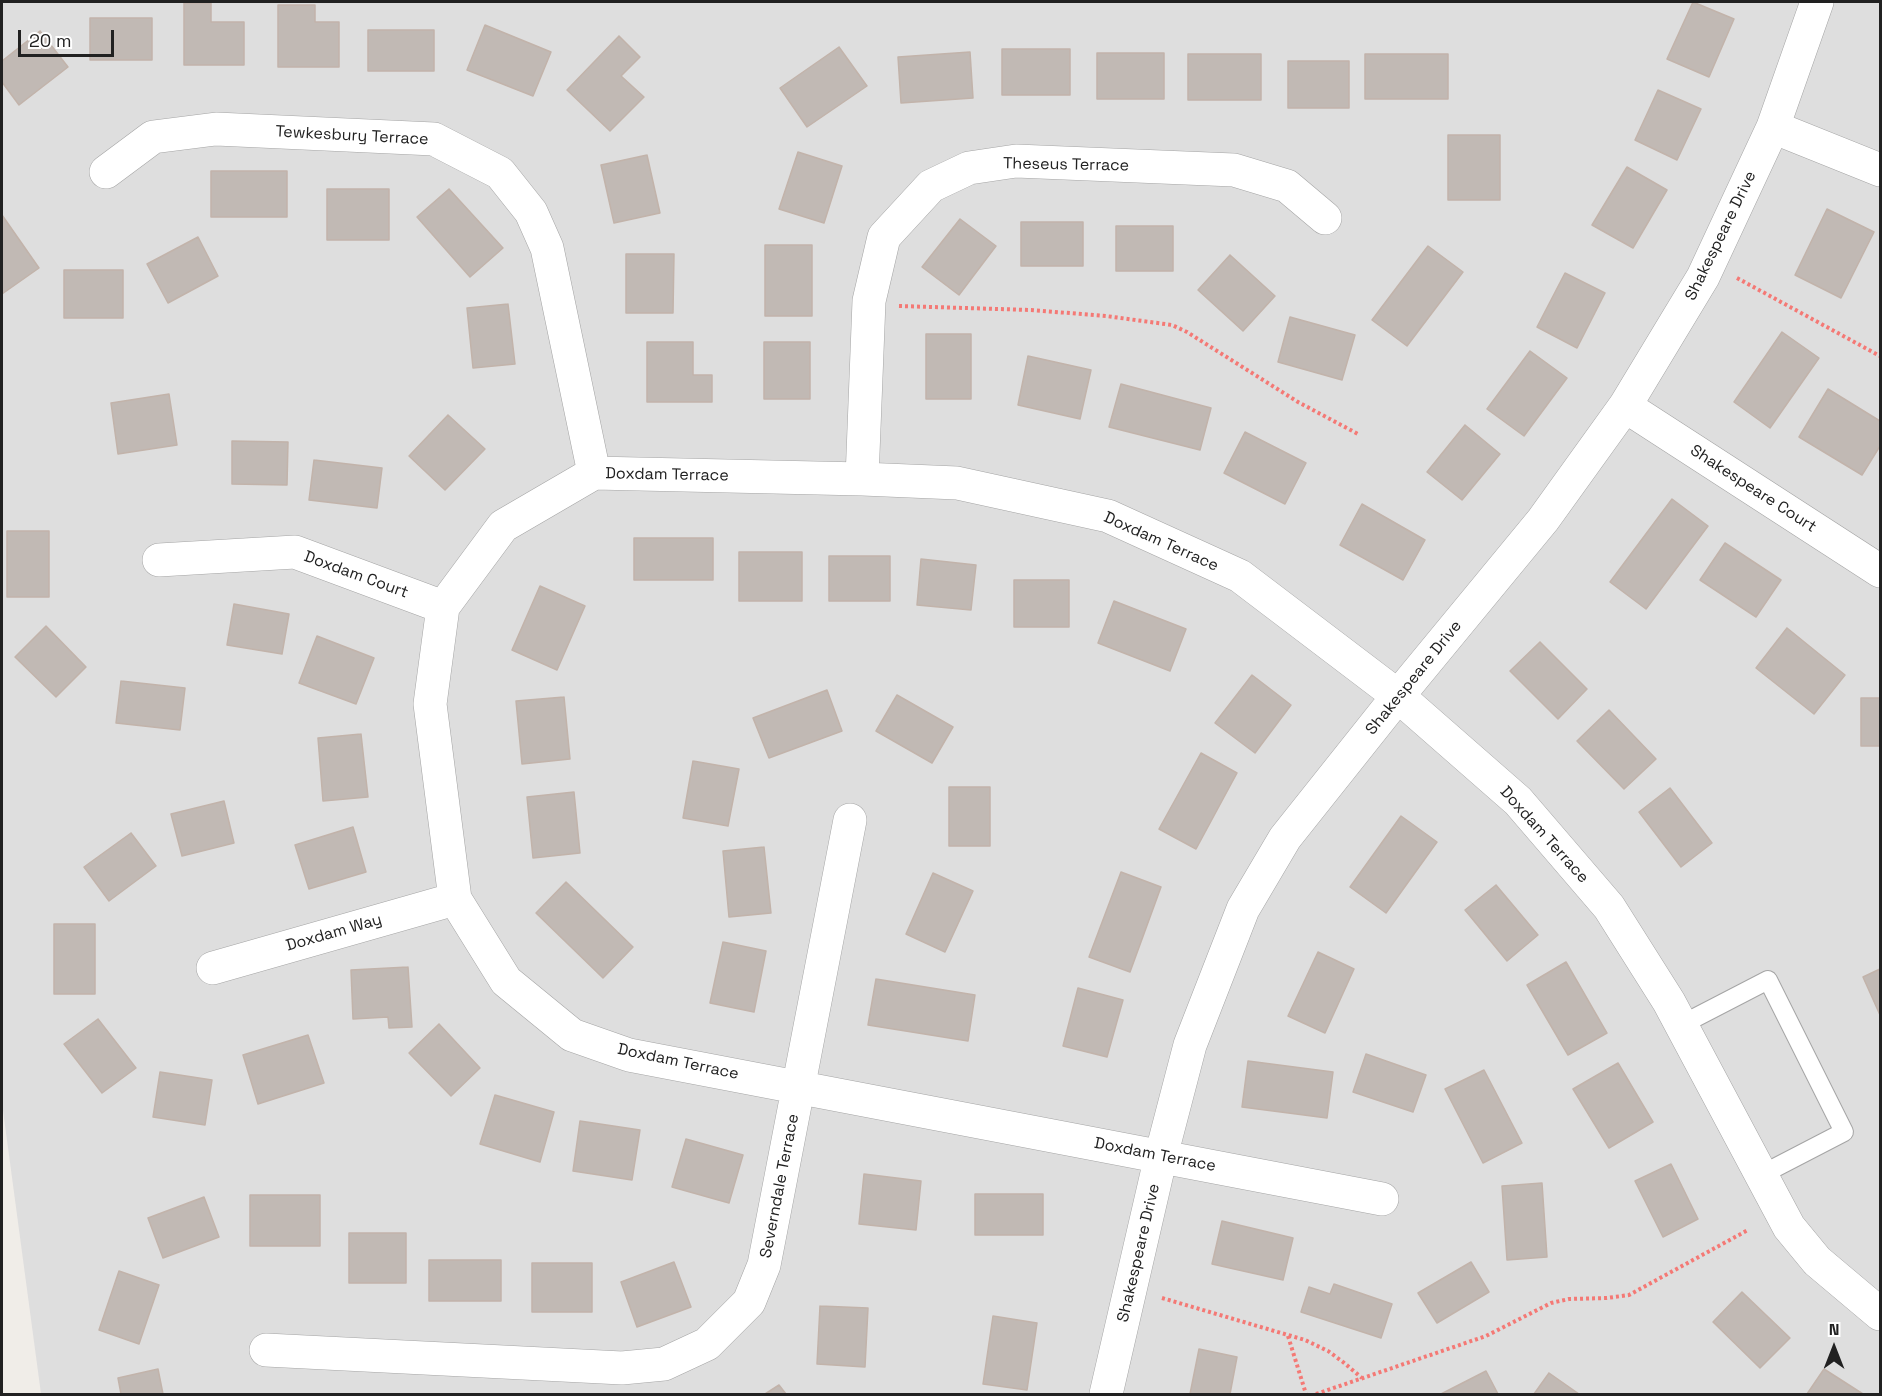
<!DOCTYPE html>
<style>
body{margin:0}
#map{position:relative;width:1882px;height:1396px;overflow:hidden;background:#f0ede8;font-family:"Space Grotesk",sans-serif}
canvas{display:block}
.frame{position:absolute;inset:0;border:3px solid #212121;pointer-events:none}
.north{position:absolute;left:1804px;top:1318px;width:60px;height:60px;-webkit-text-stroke:4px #fff;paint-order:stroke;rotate:0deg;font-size:16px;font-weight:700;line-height:24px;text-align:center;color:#212121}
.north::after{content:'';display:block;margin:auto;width:21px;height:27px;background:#212121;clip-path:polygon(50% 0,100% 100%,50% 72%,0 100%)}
.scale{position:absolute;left:18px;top:30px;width:96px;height:27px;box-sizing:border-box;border:3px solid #212121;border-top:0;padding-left:8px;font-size:18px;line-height:21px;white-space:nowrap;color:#212121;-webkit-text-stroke:4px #fff;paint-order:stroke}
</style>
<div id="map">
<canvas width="1882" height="1396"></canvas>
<div class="frame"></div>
<div class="north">N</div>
<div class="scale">20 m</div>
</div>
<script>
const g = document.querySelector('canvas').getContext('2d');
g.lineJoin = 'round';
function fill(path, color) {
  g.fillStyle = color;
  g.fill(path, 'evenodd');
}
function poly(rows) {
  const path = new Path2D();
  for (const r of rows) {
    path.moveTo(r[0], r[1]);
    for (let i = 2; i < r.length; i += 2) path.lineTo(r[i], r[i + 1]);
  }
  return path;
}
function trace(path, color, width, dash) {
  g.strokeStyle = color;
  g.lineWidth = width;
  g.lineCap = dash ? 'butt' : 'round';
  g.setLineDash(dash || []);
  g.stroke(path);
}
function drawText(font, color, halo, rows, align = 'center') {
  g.font = font + ' "Space Grotesk",sans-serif';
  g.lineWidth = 4.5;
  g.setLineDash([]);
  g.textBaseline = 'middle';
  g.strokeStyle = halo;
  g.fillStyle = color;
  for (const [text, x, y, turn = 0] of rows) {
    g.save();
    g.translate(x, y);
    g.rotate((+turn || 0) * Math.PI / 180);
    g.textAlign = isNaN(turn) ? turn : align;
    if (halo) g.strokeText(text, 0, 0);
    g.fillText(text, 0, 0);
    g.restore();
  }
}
const residential = poly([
 [2,2,1880,2,1880,1394,41,1394,2,1103]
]);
const building = poly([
 [1693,2,1734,19,1709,77,1667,59,1693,2],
 [184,3,211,3,211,22,244,22,244,65,184,65,184,3],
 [278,5,315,5,315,22,339,22,339,67,278,67,278,5],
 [90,18,152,18,152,60,90,60,90,18],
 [485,25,551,52,533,96,467,70,485,25],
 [368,30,434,30,434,71,368,71,368,30],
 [40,31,68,67,19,105,2,82,2,61,40,31],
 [619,36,640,57,621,76,644,97,610,131,567,90,619,36],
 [839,47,867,86,807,127,780,88,839,47],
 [1002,49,1070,49,1070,95,1002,95,1002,49],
 [970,52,973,98,901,103,898,57,970,52],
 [1097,53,1164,53,1164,99,1097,99,1097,53],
 [1188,54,1261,54,1261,100,1188,100,1188,54],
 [1365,54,1448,54,1448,99,1365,99,1365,54],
 [1288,61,1349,61,1349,108,1288,108,1288,61],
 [1658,90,1701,109,1677,160,1635,140,1658,90],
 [1448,135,1500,135,1500,200,1448,200,1448,135],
 [798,152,842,166,824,223,779,209,798,152],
 [647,155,660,213,614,223,601,165,647,155],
 [1627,167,1667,190,1633,248,1592,225,1627,167],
 [211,171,287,171,287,217,211,217,211,171],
 [327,189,389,189,389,240,327,240,327,189],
 [449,189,503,248,470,277,417,217,449,189],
 [1827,209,1874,232,1841,298,1795,275,1827,209],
 [2,215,39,268,2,294,2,215],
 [960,219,996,246,959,295,922,267,960,219],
 [1021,222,1083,222,1083,266,1021,266,1021,222],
 [1116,226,1173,226,1173,271,1116,271,1116,226],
 [198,237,218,276,168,303,147,264,198,237],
 [765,245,812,245,812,316,765,316,765,245],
 [1428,246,1463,272,1407,346,1372,320,1428,246],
 [626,254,674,254,673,313,626,313,626,254],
 [1230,255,1275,296,1243,331,1198,290,1230,255],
 [64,270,123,270,123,318,64,318,64,270],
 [1565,273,1605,293,1577,348,1537,327,1565,273],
 [508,304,515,364,473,368,467,308,508,304],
 [1290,317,1355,335,1342,380,1278,362,1290,317],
 [1782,332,1819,358,1770,428,1734,402,1782,332],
 [926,334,971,334,971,399,926,399,926,334],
 [647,342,693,342,693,375,712,375,712,402,647,402,647,342],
 [764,342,810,342,810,399,764,399,764,342],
 [1530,351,1567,378,1524,436,1487,409,1530,351],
 [1028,356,1091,370,1080,419,1018,405,1028,356],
 [1121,384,1211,408,1200,450,1109,427,1121,384],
 [1828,389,1880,421,1880,446,1862,475,1799,437,1828,389],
 [169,394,177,445,118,454,111,403,169,394],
 [448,415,485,449,445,490,409,456,448,415],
 [1465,425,1500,454,1462,500,1427,472,1465,425],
 [1245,432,1306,463,1285,504,1224,473,1245,432],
 [232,441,288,442,287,485,232,484,232,441],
 [314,460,382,468,377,508,309,500,314,460],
 [1672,499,1708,526,1646,609,1610,582,1672,499],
 [1362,504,1425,540,1403,580,1340,545,1362,504],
 [7,531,49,531,49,597,7,597,7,531],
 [634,538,713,538,713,580,634,580,634,538],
 [1725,543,1781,580,1756,617,1700,580,1725,543],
 [739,552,802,552,802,601,739,601,739,552],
 [829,556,890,556,890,601,829,601,829,556],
 [921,559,976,565,971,610,917,605,921,559],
 [1014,580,1069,580,1069,627,1014,627,1014,580],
 [540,586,585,606,557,670,512,650,540,586],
 [1114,601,1186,629,1170,671,1098,643,1114,601],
 [234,604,289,614,282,654,227,645,234,604],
 [46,626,86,667,56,697,15,657,46,626],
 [1787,628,1845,675,1814,714,1756,668,1787,628],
 [317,636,374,658,356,704,299,683,317,636],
 [1540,642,1587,689,1558,719,1510,671,1540,642],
 [1252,675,1291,705,1255,753,1215,723,1252,675],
 [121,681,185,688,180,730,116,723,121,681],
 [827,690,842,731,769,758,753,718,827,690],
 [897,695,953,727,932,763,876,731,897,695],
 [564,697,570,759,522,764,516,701,564,697],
 [1861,698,1880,698,1880,746,1861,746,1861,698],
 [1609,710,1656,759,1624,789,1577,741,1609,710],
 [361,734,368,797,323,801,318,738,361,734],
 [1201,753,1237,773,1196,849,1159,829,1201,753],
 [693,761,739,769,728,826,683,818,693,761],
 [949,787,990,787,990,846,949,846,949,787],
 [1670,788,1712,843,1681,867,1639,812,1670,788],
 [574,792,580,853,533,858,527,797,574,792],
 [224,801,234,843,182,856,171,814,224,801],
 [1401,816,1437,842,1386,913,1350,887,1401,816],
 [353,827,366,872,309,889,295,845,353,827],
 [131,833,156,866,109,901,84,867,131,833],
 [764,847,771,913,729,917,723,851,764,847],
 [1121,872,1161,887,1130,972,1089,957,1121,872],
 [933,873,973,891,945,952,906,934,933,873],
 [566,882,633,947,603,978,536,913,566,882],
 [1496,885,1538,935,1507,961,1465,910,1496,885],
 [54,924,95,924,95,994,54,994,54,924],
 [723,942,766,951,754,1012,710,1003,723,942],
 [1318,952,1354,969,1325,1033,1288,1016,1318,952],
 [1566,962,1607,1033,1568,1055,1527,985,1566,962],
 [408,967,412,1027,389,1028,388,1017,353,1019,351,970,408,967],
 [1880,969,1880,1015,1863,977,1880,969],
 [876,979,975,995,968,1041,868,1025,876,979],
 [1078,988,1123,1000,1107,1057,1063,1046,1078,988],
 [98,1019,136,1068,102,1093,64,1044,98,1019],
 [439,1024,480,1068,451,1096,409,1053,439,1024],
 [308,1035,324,1083,258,1104,243,1055,308,1035],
 [1366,1054,1426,1075,1413,1112,1353,1092,1366,1054],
 [1248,1061,1333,1072,1327,1118,1242,1107,1248,1061],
 [1618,1063,1653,1122,1609,1148,1573,1089,1618,1063],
 [1484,1070,1522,1143,1483,1163,1445,1089,1484,1070],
 [160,1072,212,1080,205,1125,153,1117,160,1072],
 [495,1095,554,1112,540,1162,480,1144,495,1095],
 [580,1121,640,1130,632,1180,573,1171,580,1121],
 [686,1139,743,1155,729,1203,672,1187,686,1139],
 [1671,1164,1698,1219,1663,1237,1635,1181,1671,1164],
 [864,1174,921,1181,916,1230,859,1224,864,1174],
 [1542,1183,1547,1257,1507,1260,1502,1186,1542,1183],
 [975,1194,1043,1194,1043,1235,975,1235,975,1194],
 [250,1195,320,1195,320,1246,250,1246,250,1195],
 [204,1197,219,1237,163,1258,148,1218,204,1197],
 [1222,1221,1293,1238,1283,1280,1212,1264,1222,1221],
 [349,1233,406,1233,406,1283,349,1283,349,1233],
 [429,1260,501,1260,501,1301,429,1301,429,1260],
 [674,1262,691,1307,637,1327,621,1282,674,1262],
 [1471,1262,1489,1292,1437,1323,1418,1293,1471,1262],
 [532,1263,592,1263,592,1312,532,1312,532,1263],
 [119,1271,159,1285,139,1344,99,1330,119,1271],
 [1334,1284,1392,1304,1381,1338,1301,1312,1309,1287,1330,1294,1334,1284],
 [1742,1292,1790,1338,1760,1368,1713,1322,1742,1292],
 [820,1306,868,1308,865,1367,817,1364,820,1306],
 [993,1316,1037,1323,1027,1390,983,1384,993,1316],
 [1199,1349,1237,1357,1230,1394,1190,1394,1199,1349],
 [158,1369,163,1394,121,1394,118,1378,158,1369],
 [1824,1369,1863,1394,1807,1394,1824,1369],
 [1486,1371,1498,1394,1441,1394,1486,1371],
 [1549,1373,1579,1394,1534,1394,1549,1373],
 [779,1385,786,1394,765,1394,779,1385]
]);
const path = poly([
 [1737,278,1880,356],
 [899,306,1031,310,1106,316,1172,325,1187,332,1298,402,1358,434],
 [1162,1298,1305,1340,1328,1351,1343,1362,1362,1378],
 [1288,1336,1306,1394],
 [1316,1394,1486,1336,1551,1303,1569,1299,1607,1298,1629,1295,1748,1230]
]);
const lane = poly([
 [1681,1025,1768,980,1844,1132,1761,1175]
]);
const street = poly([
 [1773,127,1880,170],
 [106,172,153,137,216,129,434,139,500,173,531,212,547,248,594,473],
 [1625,406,1880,571],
 [862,479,869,301,884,237,931,186,969,168,1016,161,1234,170,1287,186,1325,218],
 [159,560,295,552,443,607],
 [213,968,455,899],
 [1382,1199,629,1055,572,1035,506,981,455,899,430,704,443,607,503,526,594,473,862,479,957,483,1108,516,1240,576,1398,696,1518,801,1609,907,1669,1002,1789,1227,1817,1261,1880,1314],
 [266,1350,622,1368,664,1364,707,1344,749,1302,764,1265,850,820],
 [1106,1394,1161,1156,1190,1045,1243,909,1285,838,1398,696,1543,520,1625,406,1703,277,1773,127,1817,2]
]);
const streetNames = [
 ["Tewkesbury Terrace",352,136,3],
 ["Theseus Terrace",1066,165,1],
 ["Shakespeare Drive",1721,236,-64],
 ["Doxdam Terrace",667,475,1],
 ["Shakespeare Court",1753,489,33],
 ["Doxdam Terrace",1161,542,24],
 ["Doxdam Court",356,575,20],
 ["Shakespeare Drive",1414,678,-51],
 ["Doxdam Terrace",1544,835,48],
 ["Doxdam Way",334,933,-16],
 ["Doxdam Terrace",678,1062,12],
 ["Doxdam Terrace",1155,1155,11],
 ["Severndale Terrace",780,1186,-79],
 ["Shakespeare Drive",1139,1253,-77]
];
fill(residential, '#dedede');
fill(building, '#c1b9b4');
trace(building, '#c2b3aa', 1.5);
trace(lane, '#a5a5a5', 20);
trace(street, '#a5a5a5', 34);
trace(path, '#f47975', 4, [3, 3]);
trace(lane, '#fff', 18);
trace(street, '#fff', 33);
drawText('16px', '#212121', '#fff', streetNames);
</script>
